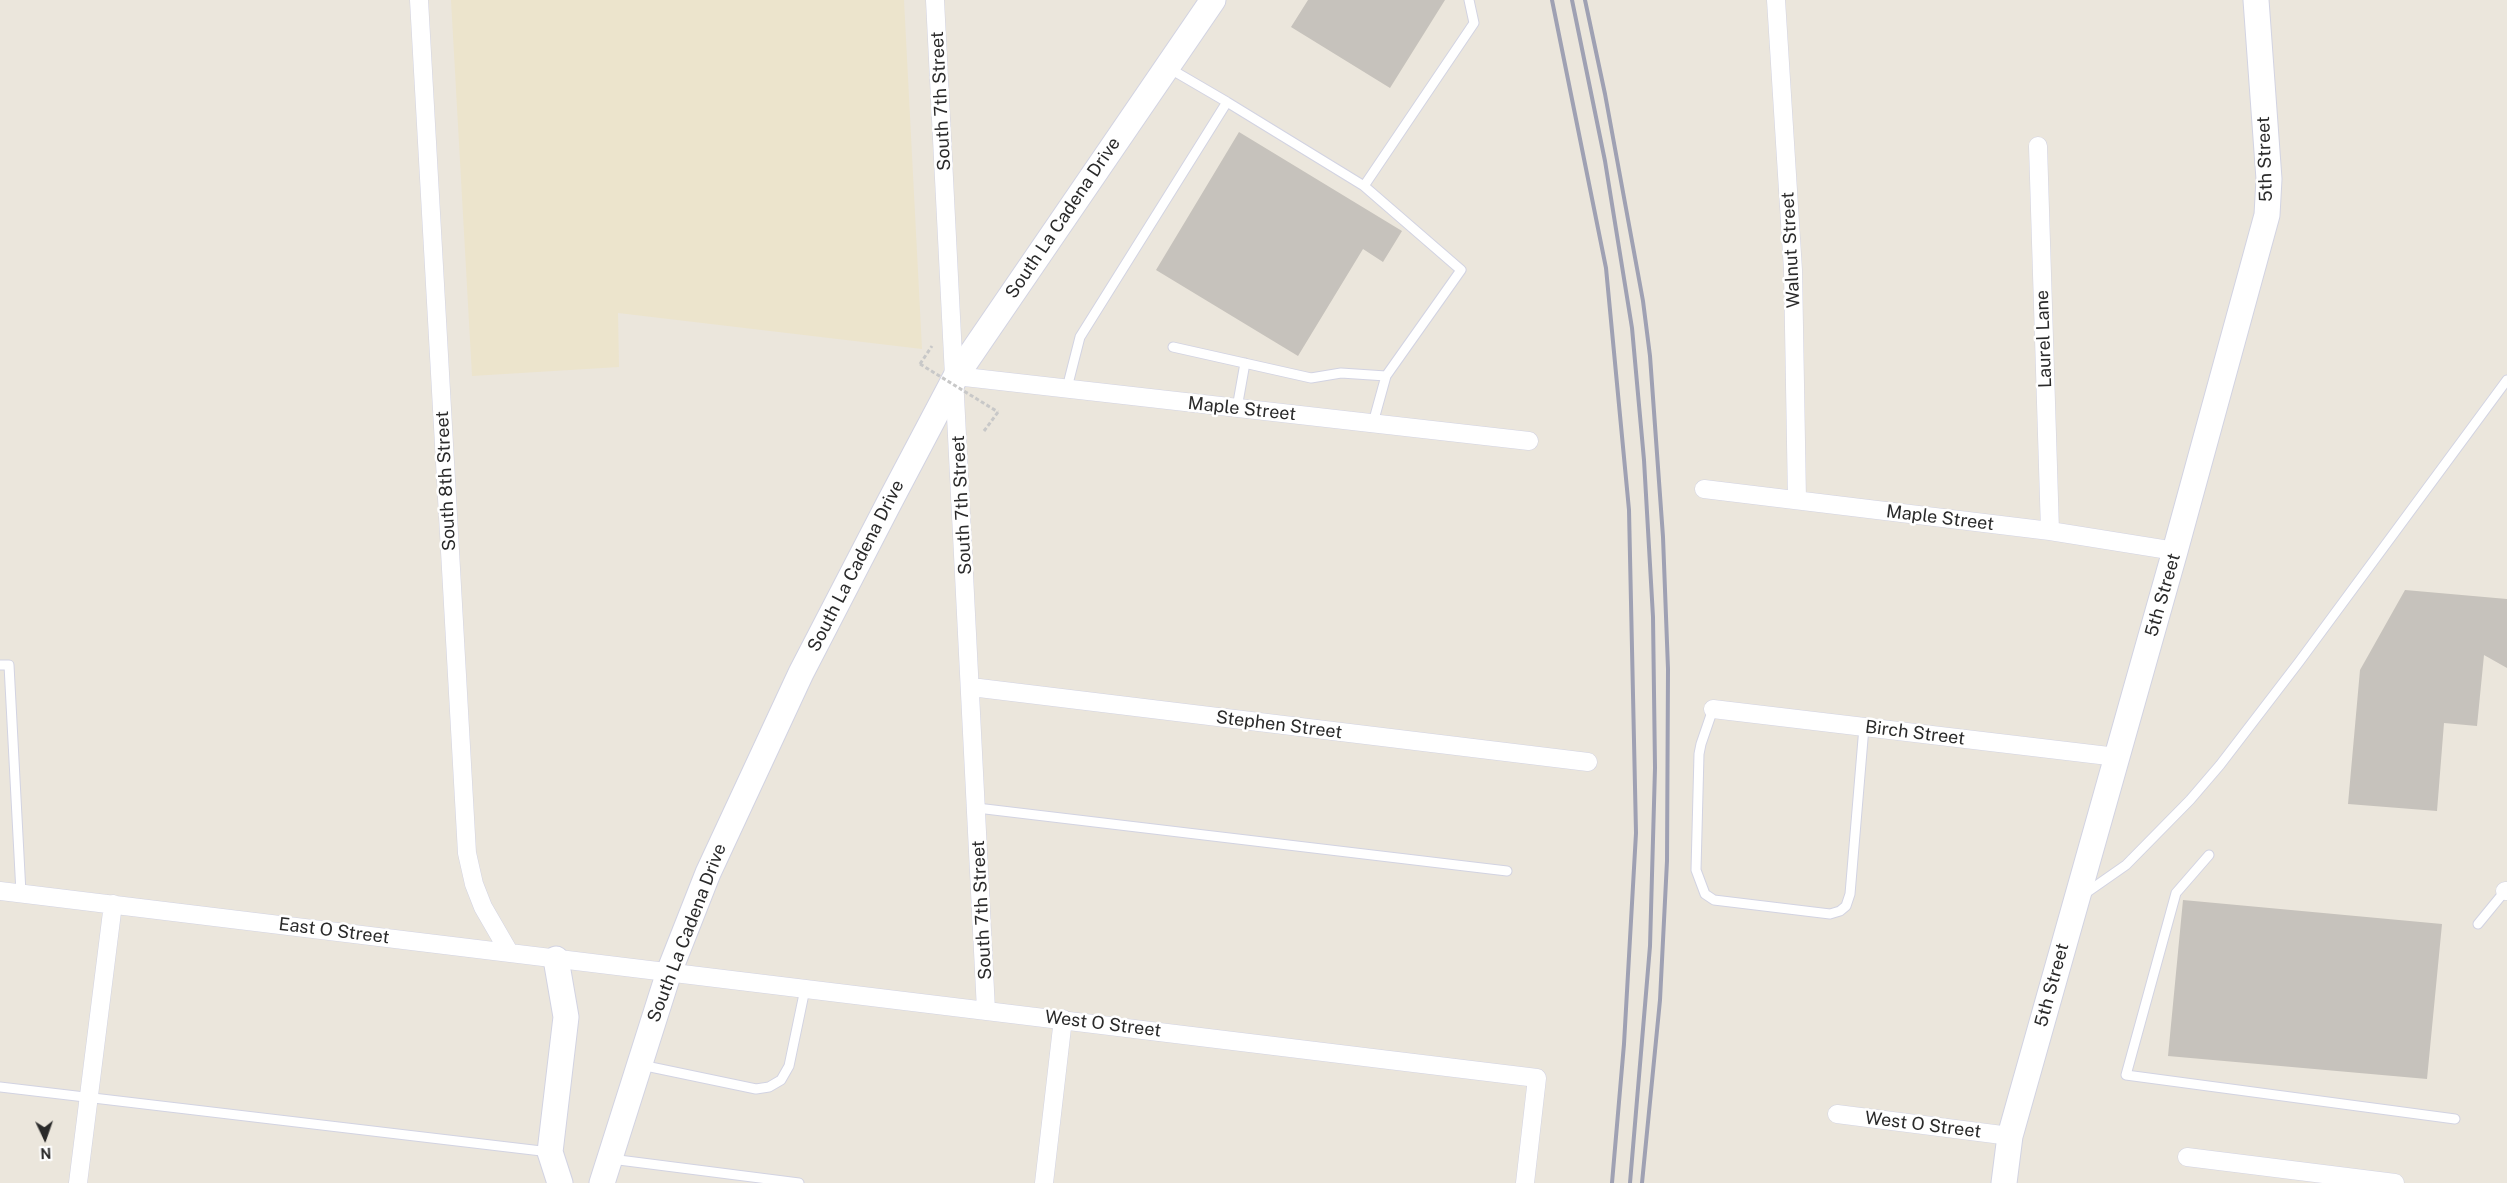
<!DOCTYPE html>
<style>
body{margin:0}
#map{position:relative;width:2507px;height:1183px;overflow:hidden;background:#ebe6dc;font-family:"Public Sans",sans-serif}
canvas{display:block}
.north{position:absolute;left:20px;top:1113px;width:50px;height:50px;-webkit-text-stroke:4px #fff;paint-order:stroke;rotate:177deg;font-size:14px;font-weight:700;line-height:20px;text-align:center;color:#2a2a2a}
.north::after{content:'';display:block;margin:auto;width:18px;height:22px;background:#2a2a2a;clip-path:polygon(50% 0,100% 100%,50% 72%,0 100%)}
</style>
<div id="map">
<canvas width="2507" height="1183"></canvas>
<div class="north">N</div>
</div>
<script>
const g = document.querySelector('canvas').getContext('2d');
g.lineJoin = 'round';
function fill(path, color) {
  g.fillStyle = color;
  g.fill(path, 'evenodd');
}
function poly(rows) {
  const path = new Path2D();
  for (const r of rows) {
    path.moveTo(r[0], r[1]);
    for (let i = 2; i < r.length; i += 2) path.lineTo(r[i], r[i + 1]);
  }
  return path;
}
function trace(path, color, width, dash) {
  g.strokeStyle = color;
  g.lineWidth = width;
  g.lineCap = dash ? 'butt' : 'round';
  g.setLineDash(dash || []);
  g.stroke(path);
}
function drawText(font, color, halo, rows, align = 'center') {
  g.font = font + ' "Public Sans",sans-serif';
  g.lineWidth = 5;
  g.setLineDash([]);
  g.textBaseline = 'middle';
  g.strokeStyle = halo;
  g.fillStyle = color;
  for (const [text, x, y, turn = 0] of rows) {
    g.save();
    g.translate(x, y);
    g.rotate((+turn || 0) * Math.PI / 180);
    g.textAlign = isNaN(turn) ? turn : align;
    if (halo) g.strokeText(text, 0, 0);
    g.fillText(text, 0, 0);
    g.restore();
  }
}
const education = poly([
 [451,0,904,0,922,349,618,313,619,367,472,376]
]);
const building = poly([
 [1308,0,1445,0,1390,88,1291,27],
 [1239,132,1402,231,1383,262,1363,249,1298,356,1156,270],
 [2405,590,2507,599,2507,668,2484,655,2477,726,2444,723,2437,811,2348,804,2360,670],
 [2183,900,2442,924,2427,1079,2168,1056]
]);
const path = poly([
 [920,364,932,346],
 [984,431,998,412]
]);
const lane = poly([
 [1227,102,1364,186],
 [1173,347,1311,378,1341,373,1386,376],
 [1067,388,1080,337,1227,102,1167,67],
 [1237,408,1245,363],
 [1373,423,1386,376,1461,270,1364,186,1474,23,1469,0],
 [0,665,9,665,21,893],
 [1713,709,1701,744,1699,754,1696,870,1705,894,1714,900,1739,903,1830,914,1840,911,1846,906,1850,894,1864,727],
 [977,808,1507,871],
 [2209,855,2176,893,2126,1075,2455,1119],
 [2083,895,2126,865,2190,800,2220,765,2299,662,2507,380],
 [2478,924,2505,891],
 [641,1065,756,1089,769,1087,781,1080,789,1066,805,989],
 [0,1087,550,1152],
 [611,1159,799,1183]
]);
const street = poly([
 [419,0,467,853,474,884,483,907,509,952],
 [935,0,986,1010],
 [1776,0,1793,270,1797,500],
 [2038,146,2050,531],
 [956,376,1529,441],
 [1704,489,2050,531,2175,551],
 [971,687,1588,762],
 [1713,709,2117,757],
 [0,891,1537,1078,1525,1183],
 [2505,891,2507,891],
 [1837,1114,2010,1136],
 [2187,1157,2395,1183],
 [78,1183,113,904],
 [1044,1183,1063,1019]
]);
const secondary = poly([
 [556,959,566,1017,550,1152,560,1183],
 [602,1183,669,972,708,873,801,673,889,503,956,376,1213,0],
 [2004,1183,2010,1136,2175,551,2267,215,2269,179,2256,0]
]);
const rail = poly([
 [1552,0,1606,268,1629,510,1636,833,1624,1044,1612,1183],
 [1572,0,1605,161,1632,328,1644,460,1653,617,1655,768,1650,946,1630,1183],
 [1585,0,1605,94,1643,301,1650,356,1663,537,1668,669,1667,861,1660,1000,1642,1183]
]);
const pathBridge = poly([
 [920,364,998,412]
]);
const streetNames = [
 ["South 7th Street",941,101,-93],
 ["5th Street",2265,159,-92],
 ["South La Cadena Drive",1063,218,-56],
 ["Walnut Street",1791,250,-93],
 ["Laurel Lane",2044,339,-92],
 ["Maple Street",1242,409,6],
 ["South 8th Street",446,481,-93],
 ["South 7th Street",962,505,-93],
 ["Maple Street",1940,518,7],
 ["South La Cadena Drive",856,566,-63],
 ["5th Street",2163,595,-74],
 ["Stephen Street",1279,725,7],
 ["Birch Street",1915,733,7],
 ["South 7th Street",982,910,-93],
 ["East O Street",334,931,7],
 ["South La Cadena Drive",687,933,-69],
 ["5th Street",2052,985,-75],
 ["West O Street",1103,1024,7],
 ["West O Street",1923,1125,7]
];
fill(education, '#ece4cc');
fill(building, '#c6c2bc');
trace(lane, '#d2d3e2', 11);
trace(street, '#d2d3e2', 19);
trace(secondary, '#d2d3e2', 27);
trace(path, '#c8c8c8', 3, [4, 2.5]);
trace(lane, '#fff', 9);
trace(street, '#fff', 18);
trace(secondary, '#fff', 25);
trace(rail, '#9fa1b3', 4);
trace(pathBridge, '#c8c8c8', 3, [4, 2.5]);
drawText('18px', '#2a2a2a', '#fff', streetNames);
</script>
